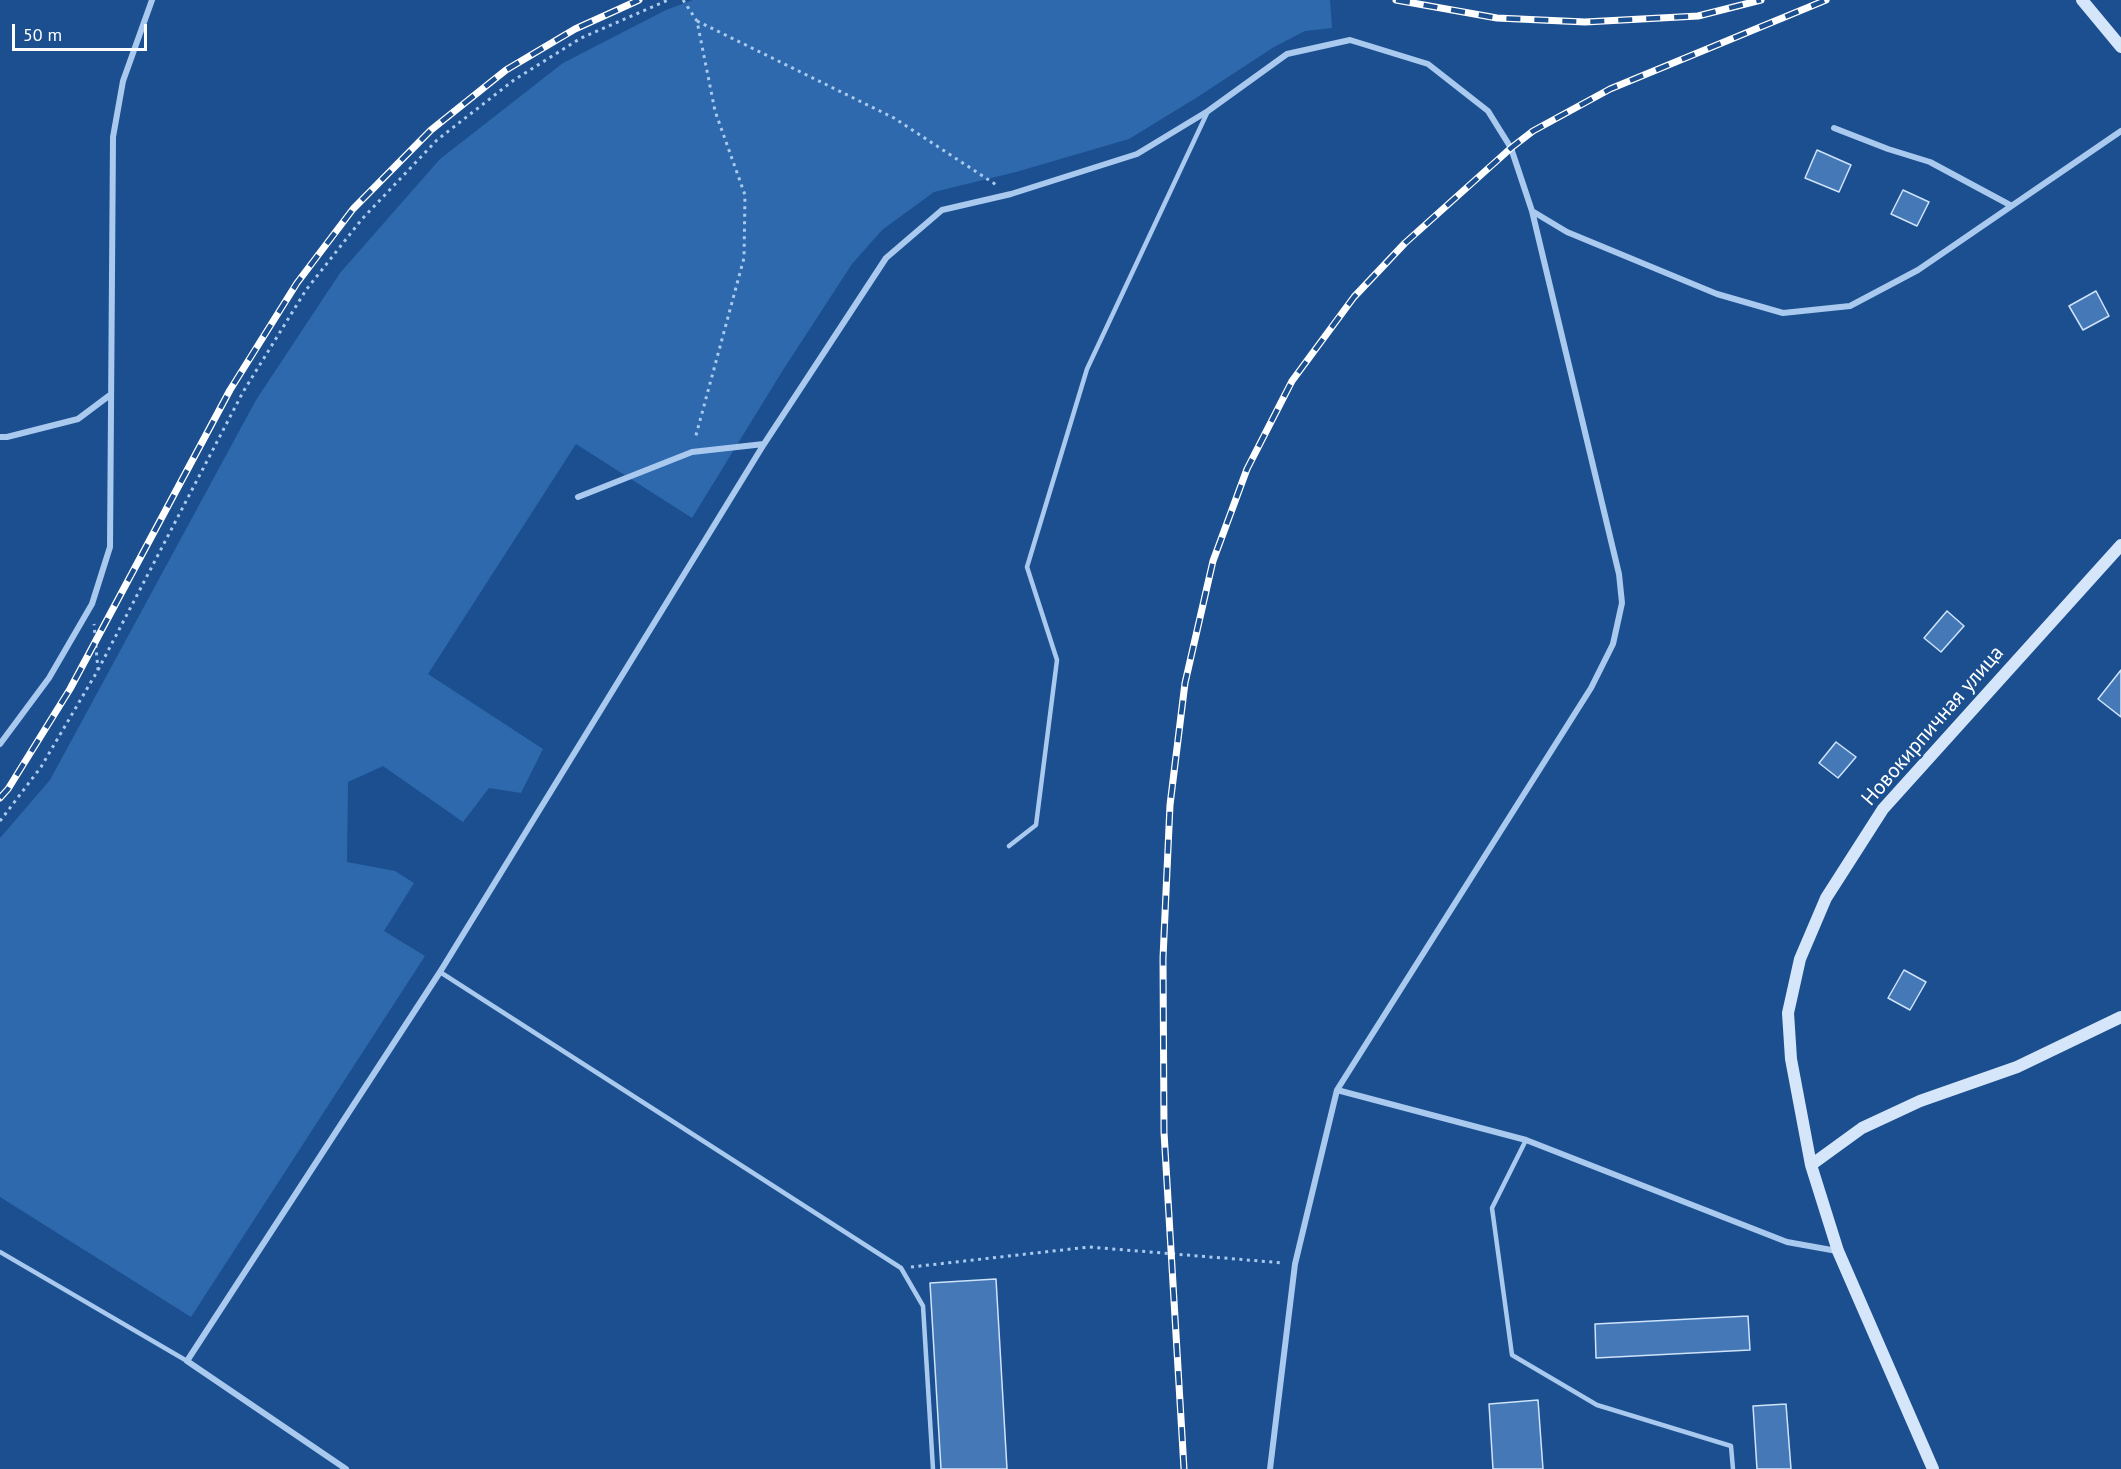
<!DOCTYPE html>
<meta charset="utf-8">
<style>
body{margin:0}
#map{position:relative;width:2121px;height:1469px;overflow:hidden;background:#1b4f8f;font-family:"PT Sans",sans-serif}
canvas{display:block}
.scale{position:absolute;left:12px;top:24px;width:135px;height:27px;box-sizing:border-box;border:3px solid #fff;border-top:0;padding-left:8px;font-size:18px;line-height:21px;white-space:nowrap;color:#fff;-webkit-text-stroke:4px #1b4f8f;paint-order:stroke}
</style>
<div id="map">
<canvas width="2121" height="1469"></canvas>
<div class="scale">50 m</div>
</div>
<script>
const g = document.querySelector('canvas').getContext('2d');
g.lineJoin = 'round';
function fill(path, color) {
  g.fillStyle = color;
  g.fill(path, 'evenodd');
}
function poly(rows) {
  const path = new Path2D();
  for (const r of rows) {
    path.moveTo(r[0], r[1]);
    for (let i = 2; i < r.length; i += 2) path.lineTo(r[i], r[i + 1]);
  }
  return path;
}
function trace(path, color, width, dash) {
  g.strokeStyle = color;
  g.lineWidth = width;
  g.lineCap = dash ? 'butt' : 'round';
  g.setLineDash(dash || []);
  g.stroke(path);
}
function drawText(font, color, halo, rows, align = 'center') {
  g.font = font + ' "PT Sans",sans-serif';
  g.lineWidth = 4.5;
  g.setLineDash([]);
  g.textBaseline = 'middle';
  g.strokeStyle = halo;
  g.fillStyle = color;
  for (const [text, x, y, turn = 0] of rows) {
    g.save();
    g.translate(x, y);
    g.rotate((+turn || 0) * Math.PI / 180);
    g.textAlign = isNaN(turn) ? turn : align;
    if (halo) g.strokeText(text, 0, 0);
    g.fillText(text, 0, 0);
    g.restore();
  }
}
const green = poly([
 [693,0,1330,0,1332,28,1305,31,1274,47,1196,98,1129,139,1016,172,934,192,882,230,852,264,783,370,692,518,576,444,428,674,543,749,521,793,489,788,463,822,383,766,348,782,347,862,395,871,414,883,384,931,425,956,191,1317,0,1197,0,838,50,780,256,400,340,273,440,159,563,63,666,10]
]);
const building = poly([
 [1817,150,1851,165,1839,192,1805,178,1817,150],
 [1903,190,1929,202,1917,226,1891,214,1903,190],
 [2096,291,2109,316,2083,330,2069,306,2096,291],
 [1947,611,1964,626,1941,652,1924,638,1947,611],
 [2121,670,2121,717,2098,699,2121,670],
 [1836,742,1856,757,1838,778,1819,763,1836,742],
 [1904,970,1926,982,1910,1010,1888,998,1904,970],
 [996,1279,1007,1469,941,1469,930,1283,996,1279],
 [1748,1316,1750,1350,1596,1358,1595,1324,1748,1316],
 [1538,1400,1543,1469,1493,1469,1489,1404,1538,1400],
 [1786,1404,1791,1469,1757,1469,1753,1406,1786,1404]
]);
const path = poly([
 [683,0,697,21,715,111,745,195,744,258,695,439],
 [697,21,894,118,998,186],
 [98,670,243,392,306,290,362,219,437,140,514,80,581,38,668,0],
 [0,821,41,767,98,670,94,624],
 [911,1267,1089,1247,1284,1263]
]);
const lane = poly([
 [1009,846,1036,825,1057,660,1027,567,1087,369,1208,111],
 [440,972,901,1268,923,1306,933,1469],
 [1526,1140,1492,1208,1512,1355,1597,1405,1731,1446,1733,1469],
 [0,1252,187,1361]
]);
const street = poly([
 [1834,128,1888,149,1930,162,2010,205],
 [0,437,7,437,78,419,110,395],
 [578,497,692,452,764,444],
 [0,744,49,678,92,604,110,547,113,137,123,81,152,0],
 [1337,1090,1526,1140,1787,1242,1837,1251],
 [346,1469,187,1361,440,972,764,444,886,258,942,210,1011,194,1137,154,1208,111,1287,54,1350,40,1428,64,1488,111,1511,148,1532,211,1567,232,1717,294,1783,313,1850,306,1918,270,2121,131],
 [1270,1469,1295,1264,1337,1090,1591,688,1613,644,1622,603,1619,574,1532,211]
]);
const secondary = poly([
 [2082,0,2121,47],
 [1811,1165,1862,1128,1920,1101,2017,1067,2121,1017],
 [1933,1469,1838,1251,1811,1165,1791,1059,1788,1013,1800,959,1826,898,1883,809,2121,545]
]);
const rail = poly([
 [1396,0,1497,18,1585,22,1698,16,1761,0],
 [0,798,8,789,70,689,230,390,297,283,353,209,431,130,506,70,575,29,639,0],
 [1184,1469,1164,1132,1163,958,1170,805,1185,683,1213,561,1247,469,1292,381,1354,297,1405,243,1511,148,1533,131,1610,89,1826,0]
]);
const streetNames = [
 ["Новокирпичная улица",1933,726,-49]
];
fill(green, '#2e69ad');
fill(building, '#4478b7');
trace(building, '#cfe3fa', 1.5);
trace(path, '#a9c9ee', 3, [3, 4.5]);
trace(lane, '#a9c9ee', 4.5);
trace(street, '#a9c9ee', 6);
trace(secondary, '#d6e6fa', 12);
trace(rail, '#fff', 7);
trace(rail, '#1b4f8f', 4.5, [14]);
drawText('21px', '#fff', '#1b4f8f', streetNames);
</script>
